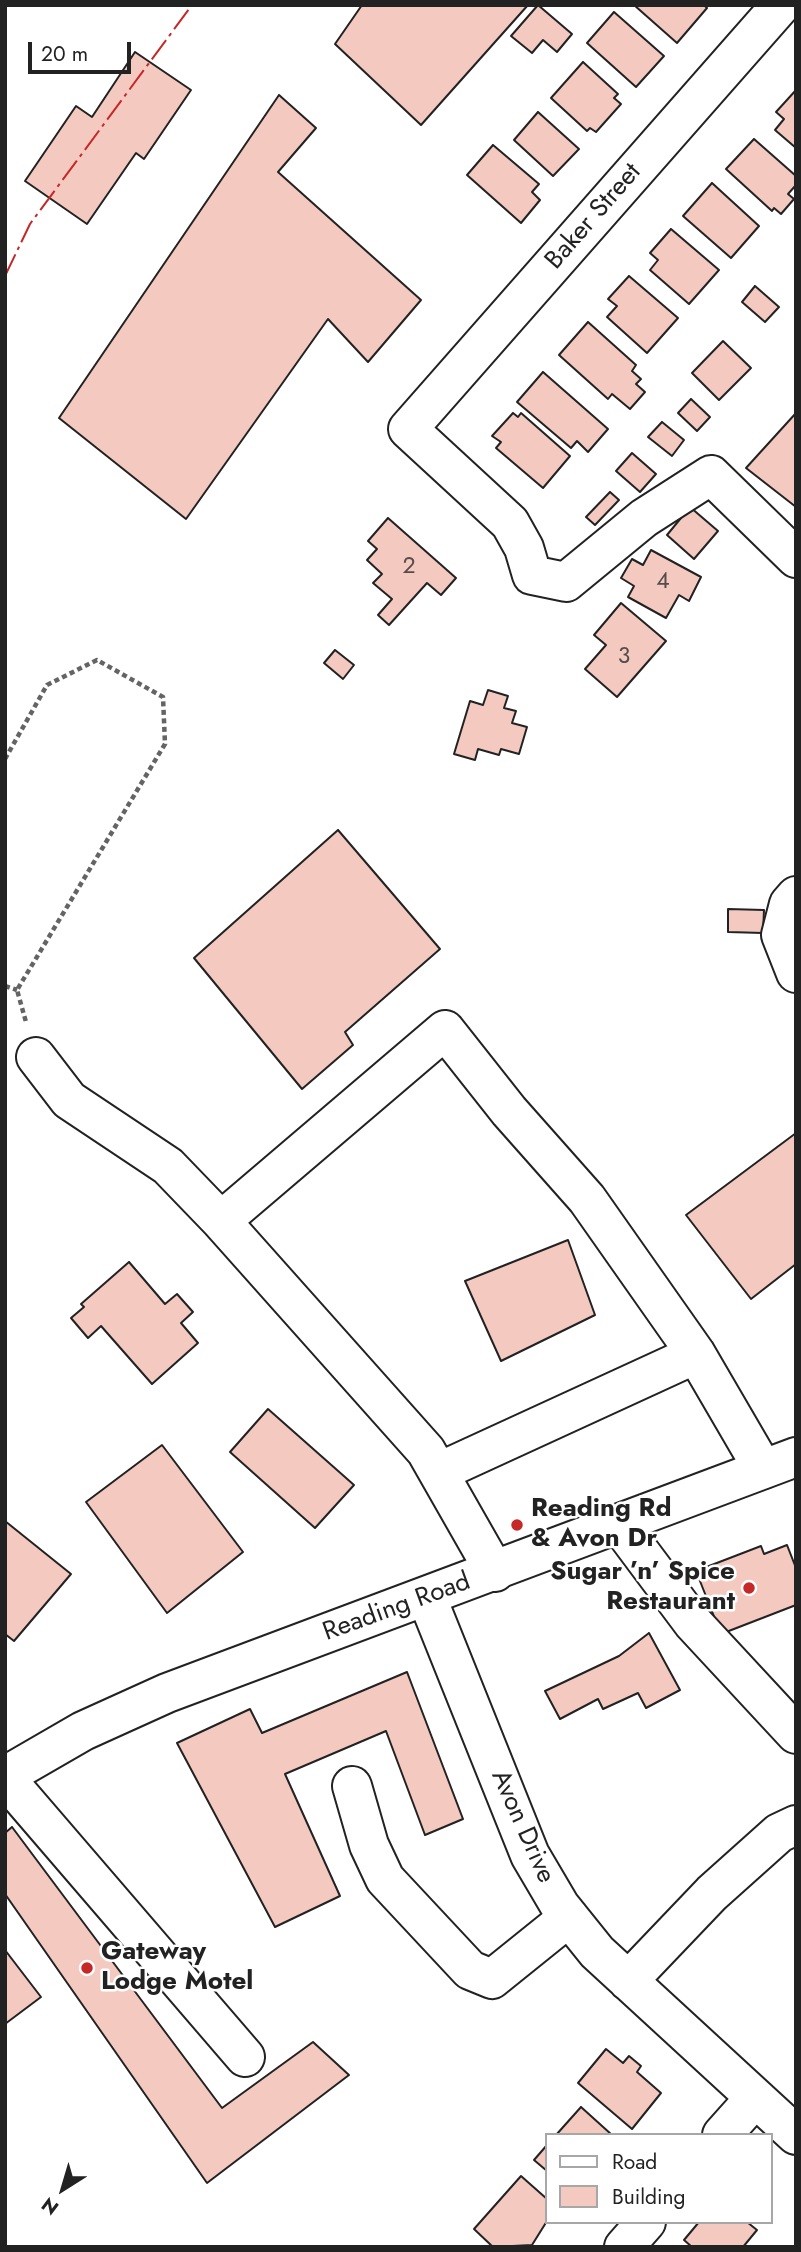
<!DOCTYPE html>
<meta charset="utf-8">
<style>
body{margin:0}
#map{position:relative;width:801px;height:2252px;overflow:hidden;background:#fff;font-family:Jost,sans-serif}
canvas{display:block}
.frame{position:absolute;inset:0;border:7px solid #222;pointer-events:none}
.legend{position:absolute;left:545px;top:2133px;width:228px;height:91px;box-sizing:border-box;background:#fff;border:2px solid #a7a7a7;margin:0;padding:9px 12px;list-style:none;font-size:21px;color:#222}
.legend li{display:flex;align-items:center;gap:14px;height:35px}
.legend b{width:35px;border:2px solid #a7a7a7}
.north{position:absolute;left:28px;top:2154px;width:70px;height:70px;-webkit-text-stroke:5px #fff;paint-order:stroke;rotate:217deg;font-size:19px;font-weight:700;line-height:28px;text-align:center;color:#222}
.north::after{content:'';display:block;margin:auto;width:24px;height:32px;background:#222;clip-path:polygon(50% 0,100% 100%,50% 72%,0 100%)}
.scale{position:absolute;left:28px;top:42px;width:103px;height:32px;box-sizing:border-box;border:4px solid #222;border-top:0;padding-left:9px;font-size:21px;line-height:24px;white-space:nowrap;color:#222;-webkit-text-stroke:5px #fff;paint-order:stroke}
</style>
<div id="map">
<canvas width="801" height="2252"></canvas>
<div class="frame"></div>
<ul class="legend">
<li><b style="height:9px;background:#fff"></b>Road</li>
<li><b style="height:19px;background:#f3c9c0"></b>Building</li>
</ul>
<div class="north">N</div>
<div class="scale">20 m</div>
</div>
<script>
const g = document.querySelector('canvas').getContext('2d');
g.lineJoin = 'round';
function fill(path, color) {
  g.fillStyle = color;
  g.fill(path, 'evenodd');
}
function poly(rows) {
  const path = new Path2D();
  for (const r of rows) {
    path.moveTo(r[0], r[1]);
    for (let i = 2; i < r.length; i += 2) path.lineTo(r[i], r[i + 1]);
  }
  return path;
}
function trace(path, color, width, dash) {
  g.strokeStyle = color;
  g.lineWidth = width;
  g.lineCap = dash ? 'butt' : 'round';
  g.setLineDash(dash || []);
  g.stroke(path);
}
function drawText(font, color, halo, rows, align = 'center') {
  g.font = font + ' Jost,sans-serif';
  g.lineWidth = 5;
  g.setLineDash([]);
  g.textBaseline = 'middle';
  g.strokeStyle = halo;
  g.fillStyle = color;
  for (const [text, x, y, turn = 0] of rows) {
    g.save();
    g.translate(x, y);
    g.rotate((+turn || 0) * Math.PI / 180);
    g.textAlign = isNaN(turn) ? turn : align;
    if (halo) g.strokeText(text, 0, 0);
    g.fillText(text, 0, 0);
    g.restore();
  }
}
const building = poly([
 [362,5,528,5,421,125,335,44,362,5],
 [538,5,572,34,557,52,543,40,532,53,511,36,538,5],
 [634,5,704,5,707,8,677,43,634,5],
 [614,12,664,56,636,87,587,43,614,12],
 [135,52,191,90,144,159,136,153,87,224,25,181,76,106,92,117,135,52],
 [583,62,618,94,614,98,621,104,596,132,590,128,587,131,551,98,583,62],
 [796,90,796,148,775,130,784,119,776,112,796,90],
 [279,95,316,128,278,172,421,300,368,362,328,319,186,519,59,418,279,95],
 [538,112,579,149,553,176,514,140,538,112],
 [754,139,796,176,796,185,788,194,794,199,781,214,774,208,772,211,726,169,754,139],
 [493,145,539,184,532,192,540,200,521,223,467,175,493,145],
 [712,183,759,226,731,258,683,216,712,183],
 [671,229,719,270,689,304,650,270,658,260,650,253,671,229],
 [629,276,678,318,647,353,607,317,617,306,608,299,629,276],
 [755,286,779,307,765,322,742,302,755,286],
 [588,322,636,365,632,371,641,379,636,384,645,392,630,409,612,394,608,399,559,355,588,322],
 [723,341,751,368,719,400,692,373,723,341],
 [543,372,608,429,588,452,577,441,571,448,517,402,543,372],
 [691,399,710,417,697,431,678,413,691,399],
 [513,413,518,417,521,413,570,456,543,488,496,448,501,442,492,436,513,413],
 [796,413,796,507,746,468,796,413],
 [662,422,684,440,672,456,648,437,662,422],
 [632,453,656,474,640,492,616,471,632,453],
 [610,492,619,500,595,525,586,517,610,492],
 [690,507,718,531,694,559,667,535,690,507],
 [388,518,456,578,441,595,427,583,389,625,378,615,392,599,373,583,382,574,367,560,377,549,368,541,388,518],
 [651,550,701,577,689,601,679,595,666,618,628,597,634,586,621,578,632,559,643,565,651,550],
 [621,603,666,641,617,697,585,669,606,645,594,635,621,603],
 [335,650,354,665,343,679,324,663,335,650],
 [488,690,508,696,504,708,516,711,512,723,527,727,519,754,501,749,499,755,478,749,475,760,454,754,470,701,483,705,488,690],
 [338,830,440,949,345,1032,353,1045,302,1089,194,958,338,830],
 [728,909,764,910,763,933,728,932,728,909],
 [796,1133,796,1264,751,1299,686,1215,796,1133],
 [568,1240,595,1315,501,1361,465,1281,568,1240],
 [129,1262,165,1304,177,1294,193,1312,181,1323,198,1343,152,1384,101,1326,88,1338,71,1318,84,1307,81,1304,129,1262],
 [268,1409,354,1485,315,1528,230,1452,268,1409],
 [162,1445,243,1552,167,1613,86,1502,162,1445],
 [5,1521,71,1574,14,1641,5,1634,5,1521],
 [787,1545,796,1568,796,1605,721,1634,696,1571,761,1546,764,1554,787,1545],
 [649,1633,680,1690,646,1708,638,1693,603,1709,598,1699,560,1719,545,1691,619,1656,649,1633],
 [407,1672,463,1819,425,1835,386,1731,285,1774,340,1896,275,1927,177,1743,250,1709,262,1733,407,1672],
 [12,1827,222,2108,313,2042,349,2075,207,2183,5,1894,5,1833,12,1827],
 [5,1950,41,1997,5,2024,5,1950],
 [606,2049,623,2063,629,2056,641,2066,637,2072,661,2093,632,2129,578,2083,606,2049],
 [581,2107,612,2135,556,2135,581,2107],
 [547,2145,547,2171,534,2160,547,2145],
 [521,2176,547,2199,547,2221,532,2245,493,2247,474,2229,521,2176],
 [699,2222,747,2222,757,2230,743,2247,692,2247,684,2240,699,2222]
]);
const path = poly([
 [5,759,47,685,97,660,163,697,165,744,17,990,26,1022],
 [5,986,17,990]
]);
const minor = poly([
 [781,5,408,429,510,523,524,548,532,575,566,582,644,518,711,475,796,558],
 [796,896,789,904,781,935,796,973],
 [36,1057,69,1100,168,1166,221,1221],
 [439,1472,696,1354],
 [619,1524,693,1623,796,1734],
 [495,1572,426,1451,221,1221,445,1030,509,1111,587,1199,696,1354,763,1469],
 [427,1598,530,1855,560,1906,597,1952,796,2135],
 [5,1778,245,2057],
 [352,1786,369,1845,385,1879,470,1970,492,1979,569,1917],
 [628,1981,712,1893,779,1833,796,1825],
 [722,2135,755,2098],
 [624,2247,646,2222]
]);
const major = poly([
 [5,1776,83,1731,167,1693,796,1457]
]);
const power = poly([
 [5,276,30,224,192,5]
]);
const markers = [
 [517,1525,7,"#c62828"],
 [749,1588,7,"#c62828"],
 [87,1968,7,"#c62828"]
];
const numberNames = [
 ["2",409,567],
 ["4",663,582],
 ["3",624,657]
];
const streetNames = [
 ["Baker Street",594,217,-49],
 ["Reading Road",397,1608,-20],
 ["Avon Drive",522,1827,66]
];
const poiNames = [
 ["Reading Rd",531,1510],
 ["& Avon Dr",531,1540],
 ["Sugar ’n’ Spice",735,1573,"right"],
 ["Restaurant",735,1603,"right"],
 ["Gateway",101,1953],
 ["Lodge Motel",101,1983]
];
fill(building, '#f3c9c0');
trace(building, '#222', 2);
trace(minor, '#222', 42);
trace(major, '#222', 42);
trace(path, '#646464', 4.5, [5, 3.5]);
trace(minor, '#fff', 38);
trace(major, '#fff', 38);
trace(power, '#c62828', 2, [24, 5, 3.5, 5]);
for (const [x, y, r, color] of markers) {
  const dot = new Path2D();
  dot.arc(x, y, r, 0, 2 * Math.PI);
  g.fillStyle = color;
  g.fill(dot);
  trace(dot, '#fff', 2.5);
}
drawText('23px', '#564c4a', null, numberNames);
drawText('26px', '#222', '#fff', streetNames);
drawText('bold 26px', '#222', '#fff', poiNames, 'left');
</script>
